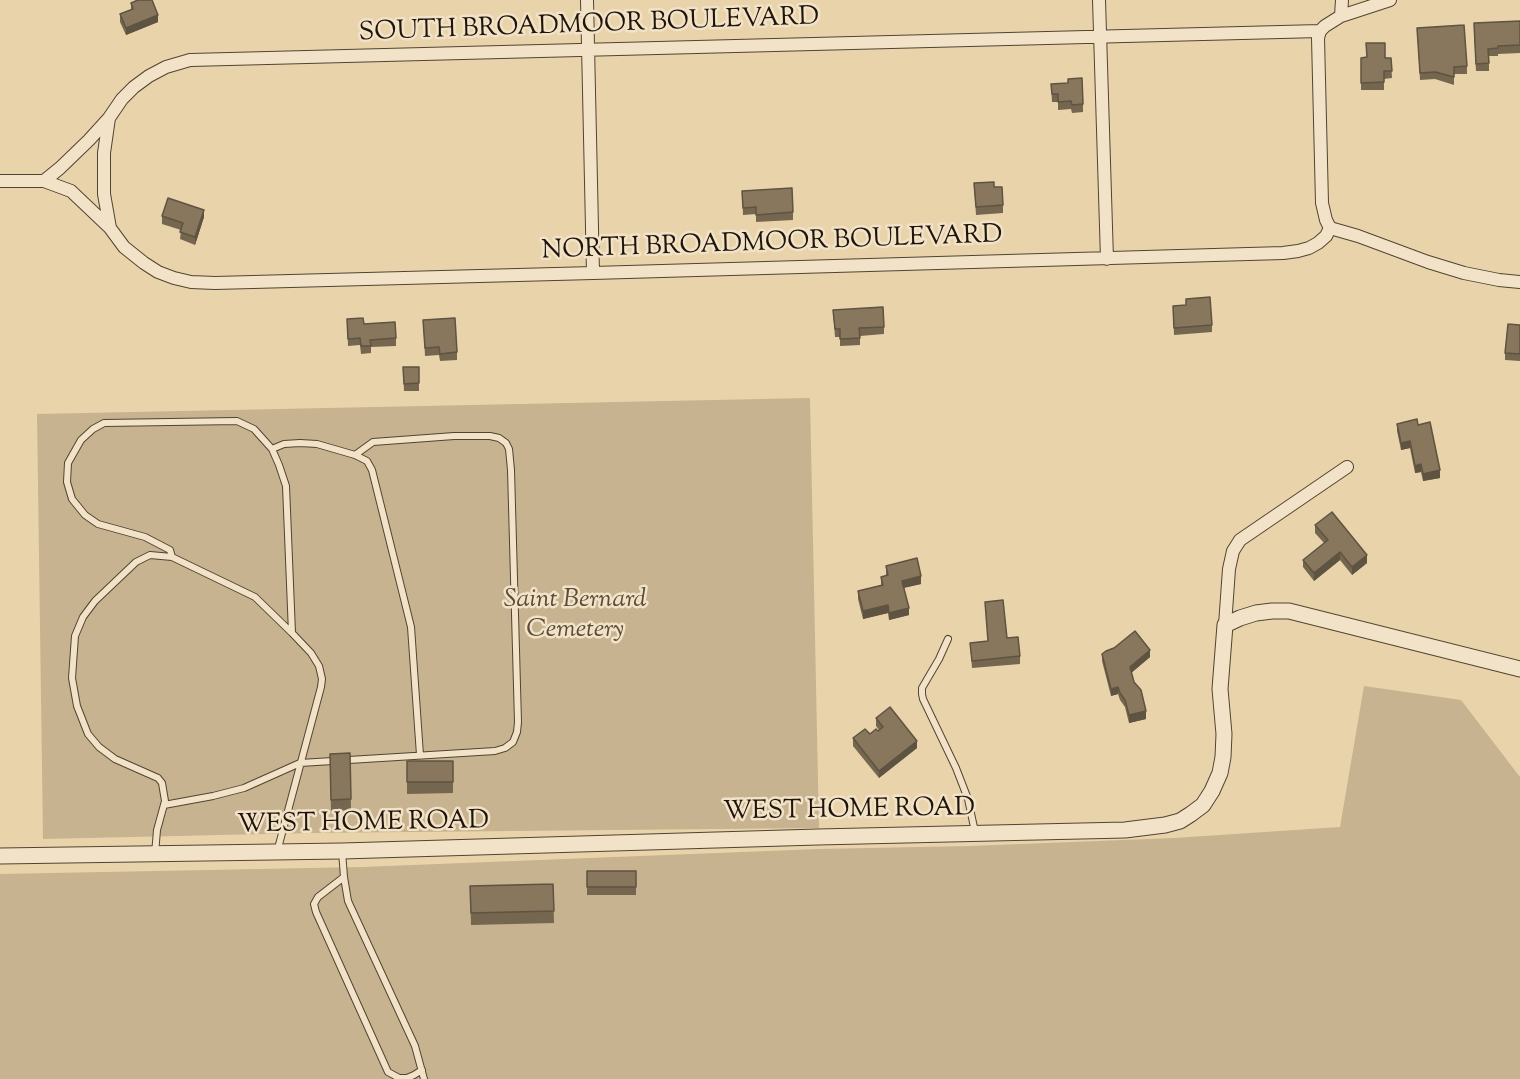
<!DOCTYPE html>
<style>
body{margin:0}
canvas{display:block;background:#e9d3ab}
</style>
<canvas width="1520" height="1079"></canvas>
<script>
const g = document.querySelector('canvas').getContext('2d');
g.lineJoin = 'round';
function fill(path, color) {
  g.fillStyle = color;
  g.fill(path, 'evenodd');
}
function poly(rows) {
  const path = new Path2D();
  for (const r of rows) {
    path.moveTo(r[0], r[1]);
    for (let i = 2; i < r.length; i += 2) path.lineTo(r[i], r[i + 1]);
  }
  return path;
}
function trace(path, color, width, dash) {
  g.strokeStyle = color;
  g.lineWidth = width;
  g.lineCap = dash ? 'butt' : 'round';
  g.setLineDash(dash || []);
  g.stroke(path);
}
function drawText(font, color, halo, rows, align = 'center') {
  g.font = font + ' "Sorts Mill Goudy",serif';
  g.lineWidth = 5;
  g.setLineDash([]);
  g.textBaseline = 'middle';
  g.strokeStyle = halo;
  g.fillStyle = color;
  for (const [text, x, y, turn = 0] of rows) {
    g.save();
    g.translate(x, y);
    g.rotate((+turn || 0) * Math.PI / 180);
    g.textAlign = isNaN(turn) ? turn : align;
    if (halo) g.strokeText(text, 0, 0);
    g.fillText(text, 0, 0);
    g.restore();
  }
}
const green = poly([
 [810,398,819,828,310,833,43,839,37,414],
 [1364,686,1461,700,1520,777,1520,1079,0,1079,0,874,362,867,818,849,970,846,1174,838,1340,827]
]);
const service = poly([
 [272,449,284,444,300,443,317,444,355,455,367,461,372,470,411,627,420,755],
 [948,639,939,659,922,688,922,694,923,699,956,768,968,799,975,832],
 [164,805,213,796,244,788,300,763,495,751,505,748,513,742,517,732,518,722,511,470,509,449,506,443,499,438,490,436,454,436,373,442,355,455],
 [342,851,344,877,348,901,415,1046,424,1079],
 [277,852,321,687,322,679,319,666,311,653,292,633],
 [155,854,157,830,165,801,162,783,158,778,115,759,99,747,88,734,77,706,72,678,75,636,83,617,95,601,136,562,150,555,172,557,255,597,292,633,286,486,279,465,272,449,254,429,237,421,104,423,93,429,81,440,68,463,67,482,72,499,85,515,98,524,145,537,170,550,172,557],
 [344,877,318,897,314,904,316,912,388,1072,399,1078,407,1078,414,1075,422,1070]
]);
const minor = poly([
 [587,0,593,273],
 [1099,0,1107,259],
 [1341,16,1342,0],
 [1320,31,1318,38,1322,203,1326,220,1330,228],
 [109,118,104,153,104,194,110,228],
 [0,181,44,181,71,191,110,228,124,247,144,263,158,272,174,278,191,282,215,283,593,273,1283,253,1298,251,1309,248,1318,243,1326,236,1330,228],
 [44,181,60,168,89,140,109,118,122,99,134,87,149,76,166,67,190,60,1320,31,1325,26,1341,16,1390,0],
 [1330,228,1358,236,1428,262,1464,273,1499,280,1520,282],
 [1225,625,1229,569,1233,551,1240,540,1347,467]
]);
const tertiary = poly([
 [0,856,342,851,818,837,1125,830,1165,825,1180,821,1191,814,1203,805,1212,791,1220,773,1223,757,1224,734,1220,689,1225,625,1240,618,1256,613,1272,611,1289,611,1520,669]
]);
const wall = poly([
 [135,0,152,0,158,22,126,35,120,22,120,14,131,10,131,3,136,1],
 [1520,21,1520,53,1498,54,1498,56,1489,56,1489,71,1476,71,1474,31],
 [1417,28,1467,66,1467,74,1454,74,1454,85,1435,79,1420,80],
 [1367,57,1391,58,1392,78,1384,79,1384,90,1361,90,1361,58],
 [1051,84,1083,104,1083,112,1072,113,1071,109,1058,110,1058,102,1052,102],
 [974,183,994,187,1003,205,1003,213,976,215],
 [742,191,793,212,793,220,756,222,756,214,743,215],
 [162,216,204,217,195,245,180,239,181,230,162,224],
 [1173,306,1212,325,1212,332,1174,335],
 [833,310,884,327,884,334,860,336,860,345,840,346,840,337,835,337],
 [347,319,364,324,396,338,396,346,371,347,371,353,361,354,360,345,348,346],
 [423,320,457,352,457,360,440,361,439,355,425,356],
 [1520,325,1520,361,1505,360,1505,353],
 [403,367,419,367,419,391,404,391],
 [1397,424,1418,425,1440,478,1423,481,1421,472,1415,473,1410,448,1401,450,1397,431],
 [1315,525,1367,563,1352,575,1340,560,1314,581,1303,567,1303,560,1324,543,1315,533],
 [886,566,921,584,904,588,909,615,889,620,888,613,863,619,858,599,858,591,881,585,881,577,886,576],
 [985,602,1007,638,1020,656,1020,664,972,668,970,643,988,641],
 [1102,654,1150,657,1131,673,1146,719,1129,723,1125,707,1120,700,1118,694,1111,696,1102,661],
 [876,718,917,748,879,778,853,746,853,738,870,734,879,730,876,726],
 [350,753,351,810,331,811,330,754],
 [407,761,453,761,453,793,407,794],
 [587,871,636,871,636,895,587,895],
 [553,884,554,923,471,925,470,886]
]);
const shadedWall = poly([
 [158,15,158,22,126,35,126,28],
 [204,210,204,217,195,245,195,237],
 [1410,441,1410,448,1401,450,1401,443],
 [1421,464,1421,472,1415,473,1415,466],
 [1440,470,1440,478,1423,481,1423,474],
 [1340,552,1340,560,1314,581,1314,573],
 [1367,555,1367,563,1352,575,1352,567],
 [921,576,921,584,902,588,902,581],
 [888,605,888,613,863,619,863,611],
 [909,608,909,615,889,620,889,613],
 [1150,650,1150,657,1130,674,1130,667],
 [1118,687,1118,694,1111,696,1111,689],
 [1146,711,1146,719,1129,723,1129,715],
 [917,741,917,748,879,778,879,771]
]);
const building = poly([
 [138,0,152,0,158,15,126,28,120,14,133,9,131,3,138,0],
 [1520,21,1520,45,1498,46,1498,48,1488,49,1489,63,1476,64,1474,23,1520,21],
 [1464,25,1467,66,1454,67,1454,77,1435,72,1420,73,1417,28,1464,25],
 [1366,43,1385,43,1385,58,1391,58,1392,71,1384,71,1384,82,1361,83,1361,58,1367,57,1366,43],
 [1082,78,1083,104,1072,105,1071,101,1058,102,1058,94,1052,94,1051,84,1068,83,1068,79,1082,78],
 [994,182,994,187,1002,187,1003,205,976,207,974,183,994,182],
 [792,188,793,212,756,215,756,207,743,208,742,191,792,188],
 [168,198,204,210,195,237,180,232,183,223,162,216,168,198],
 [1210,297,1212,325,1174,328,1173,306,1186,305,1186,299,1210,297],
 [883,307,884,327,859,328,860,338,840,339,840,329,835,329,833,310,883,307],
 [363,318,364,324,395,322,396,338,370,340,371,346,361,346,360,338,348,339,347,319,363,318],
 [455,318,457,352,440,354,439,347,425,348,423,320,455,318],
 [1508,324,1520,325,1520,354,1505,353,1508,324],
 [403,367,419,367,419,383,404,384,403,367],
 [1417,419,1418,425,1430,422,1440,470,1423,474,1421,464,1415,466,1410,441,1401,443,1397,424,1417,419],
 [1332,512,1367,555,1352,567,1340,552,1314,573,1303,560,1328,540,1315,525,1332,512],
 [917,558,921,576,902,581,909,608,889,613,888,605,863,611,858,591,883,585,881,577,888,575,886,566,917,558],
 [1003,600,1007,638,1018,637,1020,656,972,661,970,643,988,641,985,602,1003,600],
 [1135,631,1150,650,1130,667,1134,682,1141,690,1146,711,1129,715,1125,700,1120,693,1118,687,1111,689,1102,654,1106,651,1114,648,1135,631],
 [890,707,917,741,879,771,853,738,865,729,870,734,876,729,878,731,883,727,876,718,890,707],
 [350,753,351,799,331,800,330,754,350,753],
 [407,761,453,761,453,782,407,782,407,761],
 [587,871,636,871,636,887,587,887,587,871],
 [553,884,554,911,471,913,470,886,553,884]
]);
const streetNames = [
 ["SOUTH BROADMOOR BOULEVARD",589,27,-2],
 ["NORTH BROADMOOR BOULEVARD",772,245,-2],
 ["WEST HOME ROAD",849,812,-1],
 ["WEST HOME ROAD",363,825,-1]
];
const parkNames = [
 ["Saint Bernard",575,602],
 ["Cemetery",575,632]
];
fill(green, '#c7b38f');
trace(service, '#524431', 8);
trace(minor, '#524431', 14);
trace(tertiary, '#524431', 17);
trace(service, '#f1e2c8', 6);
trace(minor, '#f1e2c8', 12);
trace(tertiary, '#f1e2c8', 15);
fill(wall, '#756650');
fill(shadedWall, '#5f5341');
fill(building, '#88775d');
trace(building, '#5f5341', 1.5);
drawText('26px', '#1f1408', '#f1e2c8', streetNames);
drawText('italic 26px', '#5a4c37', '#f1e2c8', parkNames);
</script>
